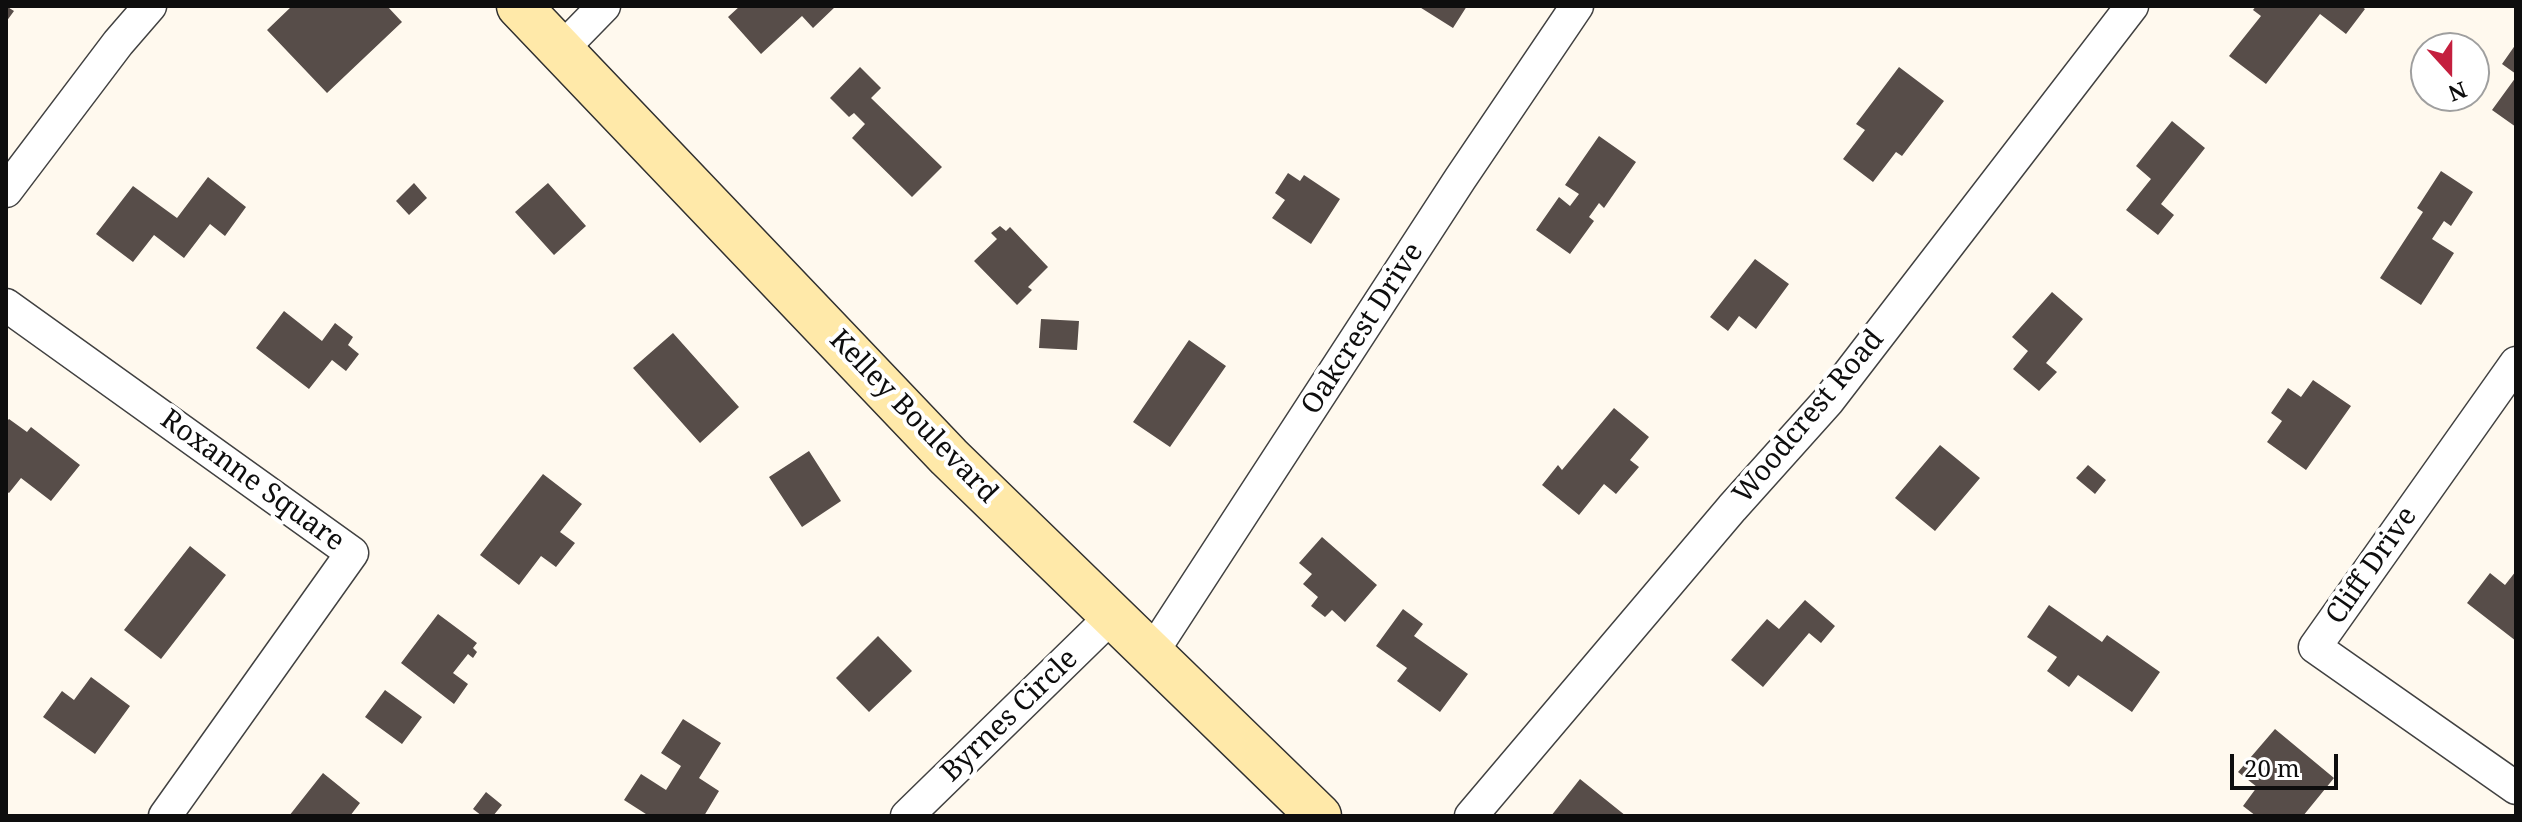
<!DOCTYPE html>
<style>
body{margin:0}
#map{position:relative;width:2522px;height:822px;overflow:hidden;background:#fff9ee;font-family:"Noto Serif",serif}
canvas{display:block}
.frame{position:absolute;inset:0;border:8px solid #0e0e0e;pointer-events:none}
.north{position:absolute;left:2410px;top:32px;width:80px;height:80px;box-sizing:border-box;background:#fff;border:2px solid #9f9f9f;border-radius:50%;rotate:159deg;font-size:22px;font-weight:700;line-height:32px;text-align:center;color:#0e0e0e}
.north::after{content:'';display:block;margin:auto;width:28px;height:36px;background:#c41f3e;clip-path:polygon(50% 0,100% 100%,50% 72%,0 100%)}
.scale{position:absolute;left:2230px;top:754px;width:108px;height:36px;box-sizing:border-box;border:4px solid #0e0e0e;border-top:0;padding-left:10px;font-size:24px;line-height:28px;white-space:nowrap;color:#0e0e0e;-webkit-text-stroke:6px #fff;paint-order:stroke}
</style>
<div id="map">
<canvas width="2522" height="822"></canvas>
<div class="frame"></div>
<div class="north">N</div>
<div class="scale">20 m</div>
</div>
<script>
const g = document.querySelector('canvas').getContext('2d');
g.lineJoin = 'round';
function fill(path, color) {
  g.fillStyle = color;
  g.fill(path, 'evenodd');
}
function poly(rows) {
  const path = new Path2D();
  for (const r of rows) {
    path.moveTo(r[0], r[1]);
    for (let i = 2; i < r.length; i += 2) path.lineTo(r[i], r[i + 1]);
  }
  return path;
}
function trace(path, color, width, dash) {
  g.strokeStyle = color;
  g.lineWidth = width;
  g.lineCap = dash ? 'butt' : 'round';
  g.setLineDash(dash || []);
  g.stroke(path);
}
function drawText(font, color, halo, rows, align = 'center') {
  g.font = font + ' "Noto Serif",serif';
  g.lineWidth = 8;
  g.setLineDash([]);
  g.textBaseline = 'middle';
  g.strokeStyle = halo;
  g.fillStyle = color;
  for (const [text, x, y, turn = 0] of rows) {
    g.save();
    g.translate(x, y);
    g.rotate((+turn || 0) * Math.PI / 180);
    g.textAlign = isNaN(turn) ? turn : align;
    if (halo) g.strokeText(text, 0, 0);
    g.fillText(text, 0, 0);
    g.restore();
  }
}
const building = poly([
 [6,6,14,11,6,22],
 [292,6,387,6,402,22,327,93,267,30],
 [740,6,836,6,813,28,802,16,761,54,728,17],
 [1418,6,1467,6,1453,28],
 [2256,6,2361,6,2365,9,2346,34,2320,14,2266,84,2229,56,2261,16,2253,10],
 [2516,44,2516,74,2502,64],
 [860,67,881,88,871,98,942,167,912,197,852,138,865,124,854,113,849,117,830,98],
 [1899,67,1944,101,1902,156,1896,152,1873,182,1843,159,1865,130,1856,124],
 [2516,77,2516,127,2492,110],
 [2172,121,2205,148,2161,204,2174,215,2158,235,2126,210,2151,179,2136,166],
 [1599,136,1636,162,1604,208,1599,203,1589,217,1594,221,1570,254,1536,230,1559,197,1570,206,1579,194,1565,185],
 [2441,171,2473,192,2451,226,2444,221,2432,239,2454,253,2421,305,2380,278,2423,212,2417,208],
 [1288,173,1300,181,1304,175,1340,199,1311,244,1272,218,1285,200,1275,193],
 [208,177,246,207,225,236,210,224,184,258,154,235,133,262,96,234,133,186,177,218],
 [414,183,427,198,409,215,396,201],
 [548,183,586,226,554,255,515,212],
 [1000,226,1006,231,1010,227,1048,267,1028,287,1032,290,1017,305,974,261,997,239,991,233],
 [1755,259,1789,284,1756,329,1739,316,1728,331,1710,317],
 [2052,292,2083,319,2046,363,2057,372,2039,391,2013,369,2028,351,2012,337],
 [284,311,322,341,335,323,353,337,348,345,359,354,346,371,332,360,309,389,256,348],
 [1041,319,1079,321,1077,350,1039,348],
 [673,333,739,407,700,443,633,368],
 [1189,340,1226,366,1170,447,1133,422],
 [2313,380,2351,406,2306,470,2267,442,2282,421,2271,413,2288,388,2301,397],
 [1614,408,1649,437,1630,460,1639,467,1616,494,1604,484,1579,515,1542,485,1558,465,1562,470],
 [9,419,27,432,31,427,80,465,51,501,21,478,9,493,6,491,6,422],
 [1940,445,1980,478,1935,531,1895,498],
 [809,451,841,501,802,527,769,477],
 [2088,465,2106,480,2095,494,2076,478],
 [543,474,582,504,560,532,575,543,556,567,541,556,519,585,480,555],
 [1322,537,1377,585,1345,622,1332,610,1325,617,1311,606,1318,597,1303,584,1312,574,1299,563],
 [190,546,226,575,161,659,124,630],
 [2516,571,2516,641,2467,603,2490,573,2505,585],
 [1805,600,1835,626,1821,643,1809,633,1763,687,1731,660,1767,619,1779,629],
 [2049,605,2102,642,2107,635,2160,672,2132,712,2078,675,2069,687,2047,671,2057,657,2027,637],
 [1403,609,1423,624,1414,636,1468,674,1440,712,1397,681,1407,668,1376,646],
 [438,614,477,643,473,648,477,652,473,658,468,654,453,673,468,684,454,704,401,663],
 [878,636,912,671,869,712,836,678],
 [91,677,130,706,95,754,43,717,62,691,74,700],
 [385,690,422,717,402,744,365,717],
 [683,719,721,743,699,778,719,791,704,816,649,816,624,800,641,774,666,790,681,766,661,753],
 [2275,729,2334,778,2303,816,2256,816,2243,806,2257,787,2238,772],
 [323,773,360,803,350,816,289,816],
 [1580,779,1626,816,1551,816],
 [486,792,502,805,493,816,482,816,473,809]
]);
const minor = poly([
 [561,50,604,6],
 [6,191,118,43,150,6],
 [6,305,352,553,165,816],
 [2516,363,2315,647,2516,788],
 [1151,654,1460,179,1577,6],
 [907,816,1112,616],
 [1471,816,1732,508,1828,401,2132,6]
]);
const secondary = poly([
 [519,6,949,457,1319,816]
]);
const streetNames = [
 ["Oakcrest Drive",1363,329,-57],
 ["Kelley Boulevard",913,417,46],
 ["Woodcrest Road",1809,417,-50],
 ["Roxanne Square",252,481,36],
 ["Cliff Drive",2372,566,-55],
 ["Byrnes Circle",1010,716,-44]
];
fill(building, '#574d49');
trace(minor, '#414141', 35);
trace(secondary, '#303030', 47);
trace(minor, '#fff', 32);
trace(secondary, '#ffe9a9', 44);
drawText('28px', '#0e0e0e', '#fff', streetNames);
</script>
